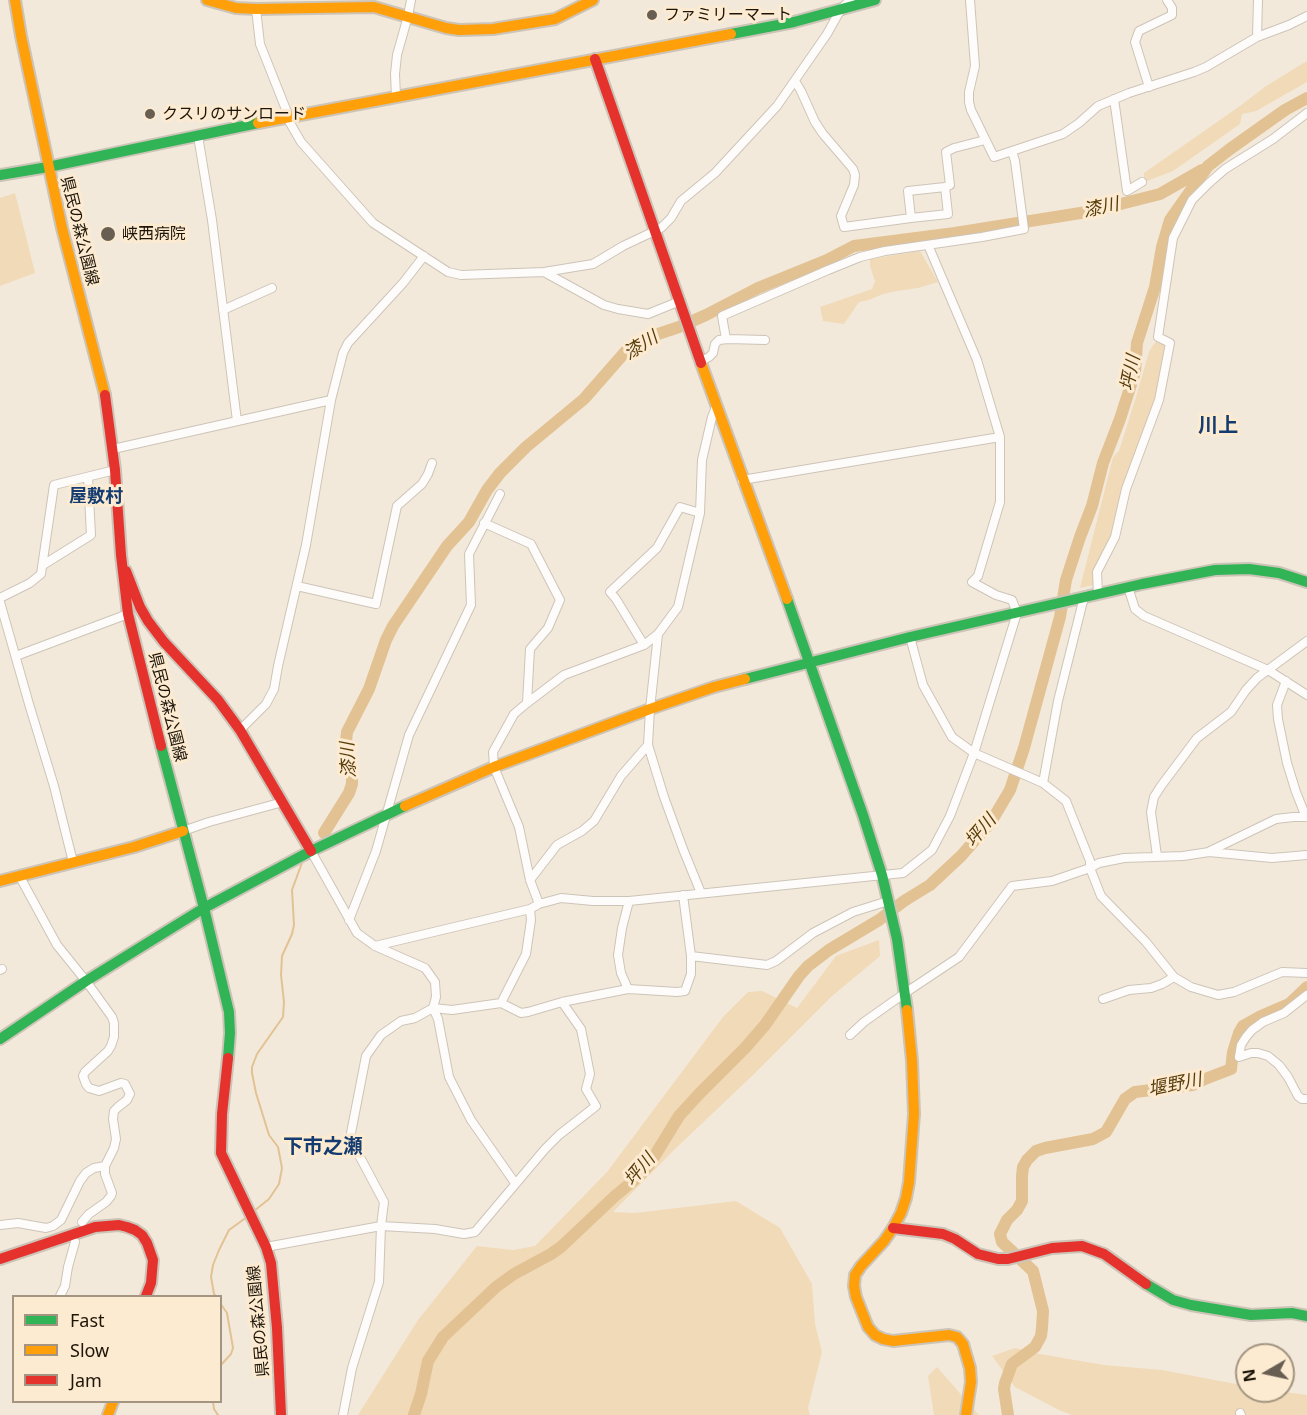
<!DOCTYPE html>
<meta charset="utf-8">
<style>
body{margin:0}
#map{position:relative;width:1307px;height:1415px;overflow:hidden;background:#f3e9db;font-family:"Noto Sans",sans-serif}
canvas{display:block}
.legend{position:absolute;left:12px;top:1295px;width:210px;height:108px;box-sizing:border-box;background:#fdebd1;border:2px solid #a39581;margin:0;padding:8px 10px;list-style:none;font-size:18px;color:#1d1509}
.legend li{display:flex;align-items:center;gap:12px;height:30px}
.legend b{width:30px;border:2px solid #a39581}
.north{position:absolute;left:1235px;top:1343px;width:60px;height:60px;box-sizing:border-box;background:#fdebd1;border:2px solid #a39581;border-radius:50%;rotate:261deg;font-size:16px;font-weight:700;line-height:24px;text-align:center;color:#1d1509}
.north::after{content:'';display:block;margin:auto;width:21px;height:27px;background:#685f52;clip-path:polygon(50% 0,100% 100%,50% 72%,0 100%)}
</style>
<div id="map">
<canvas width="1307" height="1415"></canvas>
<ul class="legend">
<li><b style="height:8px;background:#30b455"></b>Fast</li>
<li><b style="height:8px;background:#ff9f0a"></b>Slow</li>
<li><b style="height:8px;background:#e5322d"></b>Jam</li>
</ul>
<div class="north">N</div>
</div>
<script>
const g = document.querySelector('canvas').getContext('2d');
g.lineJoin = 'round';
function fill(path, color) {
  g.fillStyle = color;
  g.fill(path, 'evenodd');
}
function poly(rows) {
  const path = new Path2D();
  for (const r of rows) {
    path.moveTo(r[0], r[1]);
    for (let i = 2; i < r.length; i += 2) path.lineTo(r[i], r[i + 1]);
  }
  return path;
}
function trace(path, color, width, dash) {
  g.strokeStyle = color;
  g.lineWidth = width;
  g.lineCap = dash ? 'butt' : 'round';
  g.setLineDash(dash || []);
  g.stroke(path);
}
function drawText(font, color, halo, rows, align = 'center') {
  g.font = font + ' "Noto Sans","Noto Sans JP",sans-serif';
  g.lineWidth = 6;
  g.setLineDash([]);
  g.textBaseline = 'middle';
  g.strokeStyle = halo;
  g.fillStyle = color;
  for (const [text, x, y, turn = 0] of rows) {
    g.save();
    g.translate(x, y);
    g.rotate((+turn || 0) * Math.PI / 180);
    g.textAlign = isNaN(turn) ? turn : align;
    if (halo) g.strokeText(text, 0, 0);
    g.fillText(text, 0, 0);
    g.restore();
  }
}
const green = poly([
 [1307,61,1307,82,1256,111,1242,114,1240,124,1173,171,1147,181,1144,179,1144,173,1240,106,1266,86],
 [15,193,35,273,0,286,0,198],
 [920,251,938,282,918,288,897,291,883,294,869,300,859,302,844,324,823,321,820,307,872,289,875,281,870,266,870,259],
 [1157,341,1168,346,1157,401,1113,537,1095,573,1094,585,1080,588,1113,457,1119,451,1136,397,1149,352,1153,345],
 [879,940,880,956,831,997,752,1076,675,1149,613,1212,635,1213,736,1201,780,1228,812,1284,815,1324,822,1352,808,1408,810,1415,358,1415,418,1320,477,1246,513,1250,535,1246,607,1172,723,1017,748,992,762,991,797,1008,836,956],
 [1015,1348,1040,1354,1104,1365,1162,1370,1247,1386,1247,1391,1278,1391,1307,1395,1307,1415,1072,1415,1059,1410,1015,1387,992,1356],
 [937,1367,979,1415,934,1415,928,1376]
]);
const stream = poly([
 [254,1211,269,1199,279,1184,282,1168,278,1147,269,1135,256,1093,252,1073,252,1067,257,1054,283,1017,284,1002,281,975,282,956,292,934,294,925,292,890,303,860],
 [216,1296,214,1294,211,1277,213,1265,219,1250,229,1230,247,1217],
 [220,1303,227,1313,233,1348,231,1354,220,1366],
 [213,1402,214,1409,218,1415]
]);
const river = poly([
 [324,833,349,793,352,784,352,772,346,742,347,732,369,689,386,640,393,626,447,546,469,522,487,490,500,473,526,447,584,399,626,351,639,342,652,336,679,327,706,315,758,288,827,260,854,246,955,233,1093,211,1160,194,1202,170],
 [414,1415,421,1394,428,1361,443,1337,496,1287,514,1274,551,1254,561,1247,615,1196,639,1176,649,1165,679,1116,699,1094,745,1048,765,1025,799,976,808,966,829,950,879,920,904,901,930,885,961,856,991,822,1010,790,1024,748,1060,617,1066,580,1080,537,1092,506,1103,463,1120,419,1135,372,1137,343,1155,287,1162,247,1170,220,1208,166,1230,149,1285,110,1307,98],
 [1008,1415,1004,1389,1005,1383,1012,1364,1035,1347,1041,1336,1042,1328,1043,1311,1033,1271,1002,1242,1000,1234,1007,1220,1017,1210,1022,1201,1022,1176,1023,1167,1027,1160,1036,1151,1045,1148,1093,1139,1106,1132,1125,1099,1135,1092,1193,1085,1205,1079,1231,1069,1233,1052,1239,1033,1243,1026,1261,1016,1289,1004,1307,987]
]);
const street = poly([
 [970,0,975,66,969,92,969,102,971,110,994,157,1063,134,1079,123,1098,106,1129,93,1194,72,1206,67,1257,37,1289,25,1307,16],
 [256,9,260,44,289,117,290,123,301,142,373,223,448,272,461,275,544,272,604,305,618,309,648,314,680,301],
 [1257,37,1258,0],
 [795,81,801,91,815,122,823,134,853,169,855,175,854,185,841,216,844,227,911,218,908,191,945,187],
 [1149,87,1135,42,1139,31,1172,15,1172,8,1167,0],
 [396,97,395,74,397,55,408,16,411,0],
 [1114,99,1127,191,1142,182],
 [198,136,212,220,237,421],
 [911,218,948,214,945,187,950,185,946,152,954,148,985,140],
 [544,272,593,264,623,246,661,228,671,218,681,201,715,173,777,106,827,34,841,9,850,0],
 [223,310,272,288],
 [726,339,722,316,828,270,860,257,885,251,982,237,1024,229,1015,161,1012,151],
 [701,361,709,357,713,353,715,344,719,340,728,339,765,340],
 [113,449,331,400],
 [742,480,1000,437],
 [484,523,531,544,560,600,548,628,530,649,527,703],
 [43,565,91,535,88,477],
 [297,586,376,604,397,506,422,484,428,474,432,463],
 [1128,587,1135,609,1144,616,1268,670,1307,695],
 [1098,595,1097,572,1115,537,1126,489,1159,400,1170,343,1158,337,1173,238,1192,200,1209,183,1225,169,1273,139,1307,113],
 [0,598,30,583,41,574,54,485,115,470],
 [0,602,29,704,54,786,73,862],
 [910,637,923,685,952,737,974,753,1043,783,1066,801,1090,861,1090,868,1101,896,1146,942,1174,977,1191,987,1218,995,1234,992,1282,972,1307,973],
 [644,645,616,599,610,592,657,548,680,507,700,513],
 [16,656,128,614],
 [1286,681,1277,705,1278,719,1287,763,1296,792,1306,817],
 [240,730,266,704,274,689,278,666,306,545,331,400,343,353,348,343,403,283,424,256],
 [1043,783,1058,701,1084,597],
 [183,831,209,822,283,802],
 [311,851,357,933,375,946,425,968,435,982,436,997,433,1008,415,1018,401,1021,381,1035,366,1056,351,1133,353,1144,384,1202,381,1226,379,1282,352,1368,343,1415],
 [1210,851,1276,819,1293,817,1307,817],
 [1157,856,1151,812,1154,797,1161,786,1197,738,1231,712,1246,690,1257,678,1307,641],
 [20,877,57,945,86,981,112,1017,114,1023,114,1037,111,1046,108,1051,85,1072,83,1076,86,1084,89,1088,99,1091,121,1083,125,1084,130,1094,127,1100,118,1107,114,1111,113,1119,116,1139,114,1148,105,1166,105,1174,112,1193,111,1196,106,1202,89,1214,82,1222],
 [530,880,557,845,582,831,594,821,621,776,648,745],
 [701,893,683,849,664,797,648,745,650,709,658,634,678,607,700,513,702,460,712,417,716,407],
 [539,904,530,880,519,827,494,767,493,752,514,714,527,703,564,675,644,645,658,634],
 [349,920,376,851,409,735,471,605,469,554,500,494],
 [375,946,530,909,539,904,561,898,593,901,629,901,903,873,932,850,950,816,974,753,1017,613,1012,600,996,595,972,582,978,576,1000,502,1000,437,977,360,928,245],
 [691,956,767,965,776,961,813,933,853,912,888,901],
 [0,970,2,969],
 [628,989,621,973,618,955,622,928,629,901],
 [1307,995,1284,1013,1263,1022,1252,1030,1246,1037,1241,1045,1239,1057,1251,1053,1258,1053,1268,1056,1279,1065,1288,1077,1298,1096,1302,1099,1307,1099],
 [1103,999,1129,990,1151,988,1162,984,1174,977],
 [501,1003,526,954,531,920,530,909],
 [850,1035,864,1022,905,993,959,957,1012,886,1052,881,1090,868,1099,863,1124,858,1183,856,1209,852,1272,858,1307,855],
 [515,1183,471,1120,449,1077,438,1019,433,1008,452,1010,501,1003,521,1013,528,1012,562,1002,628,989,677,992,685,991,691,974,691,956,683,895],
 [0,1225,18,1223,46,1228,53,1226,61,1220,80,1181,86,1173,94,1168,105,1166],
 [266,1247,381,1226,435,1229,464,1234,475,1232,545,1149,559,1135,596,1106,586,1089,590,1074,581,1029,562,1002],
 [60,1296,65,1286,68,1267,75,1242],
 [1240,1413,1241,1415]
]);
const fast = poly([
 [731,34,794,22,875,0],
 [0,175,48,167,258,123],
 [787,599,863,815,882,875,897,939,907,1010],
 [745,679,910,637,1142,584,1215,570,1249,569,1279,573,1307,582],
 [161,746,204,908,229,1012,230,1033,228,1058],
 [0,1039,86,981,204,908,311,851,405,806],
 [1146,1284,1173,1300,1191,1305,1251,1315,1292,1313,1307,1316]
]);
const slow = poly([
 [15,0,21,36,62,228,105,395],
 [207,0,236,8,256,9,374,7,446,28,459,30,493,29,555,19,593,0],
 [258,123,731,34],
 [701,363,787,599],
 [405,806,494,767,650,709,714,687,745,679],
 [0,881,134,847,183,831],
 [907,1010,912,1061,914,1114,909,1182,906,1198,901,1213,893,1228,884,1241,861,1266,855,1275,854,1286,856,1297,868,1327,875,1335,883,1339,893,1341,949,1335,957,1337,963,1344,970,1368,971,1382,966,1415],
 [108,1415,113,1402]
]);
const jam = poly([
 [595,59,701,363],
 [105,395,115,470,121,555,128,614,161,746],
 [126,571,140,607,148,621,164,642,218,700,240,730,311,851],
 [228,1058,222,1114,221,1153,266,1247,271,1263,277,1328,281,1415],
 [893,1228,943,1234,955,1239,978,1254,998,1259,1008,1259,1052,1248,1082,1246,1104,1254,1146,1284],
 [0,1259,95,1227,119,1225,127,1227,135,1230,142,1235,147,1243,153,1260,151,1283,146,1296]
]);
const markers = [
 [652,15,6,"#685f52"],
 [150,114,6,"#685f52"],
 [108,234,8,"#685f52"]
];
const poiNames = [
 ["ファミリーマート",664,15],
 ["クスリのサンロード",162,114],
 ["峡西病院",122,234]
];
const streetNames = [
 ["県民の森公園線",79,231,76],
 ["県民の森公園線",167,707,76],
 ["県民の森公園線",259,1321,-95]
];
const waterNames = [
 ["漆川",1101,208,-12],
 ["漆川",641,346,-32],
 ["坪川",1131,373,-79],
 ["漆川",349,760,-93],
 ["坪川",981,831,-49],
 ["堰野川",1175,1085,-11],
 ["坪川",640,1170,-50]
];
const neighbourhoodNames = [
 ["屋敷村",96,497]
];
const quarterNames = [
 ["川上",1218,426],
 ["下市之瀬",323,1147]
];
fill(green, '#f1dab8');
trace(stream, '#e2c293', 2);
trace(river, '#e2c293', 12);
trace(street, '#cdc4b8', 10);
trace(fast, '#cdc4b8', 14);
trace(slow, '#cdc4b8', 14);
trace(jam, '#cdc4b8', 14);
trace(street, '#fdfcfa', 8);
trace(fast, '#30b455', 10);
trace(slow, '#ff9f0a', 10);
trace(jam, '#e5322d', 10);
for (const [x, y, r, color] of markers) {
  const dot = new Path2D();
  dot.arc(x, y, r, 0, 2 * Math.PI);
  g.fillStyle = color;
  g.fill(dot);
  trace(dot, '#fdebd1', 2);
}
drawText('16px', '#1d1509', '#fdebd1', poiNames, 'left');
drawText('16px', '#1d1509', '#fdebd1', streetNames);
drawText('italic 18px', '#583c0a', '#fdebd1', waterNames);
drawText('bold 18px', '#143c70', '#fdebd1', neighbourhoodNames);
drawText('bold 20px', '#143c70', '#fdebd1', quarterNames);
</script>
